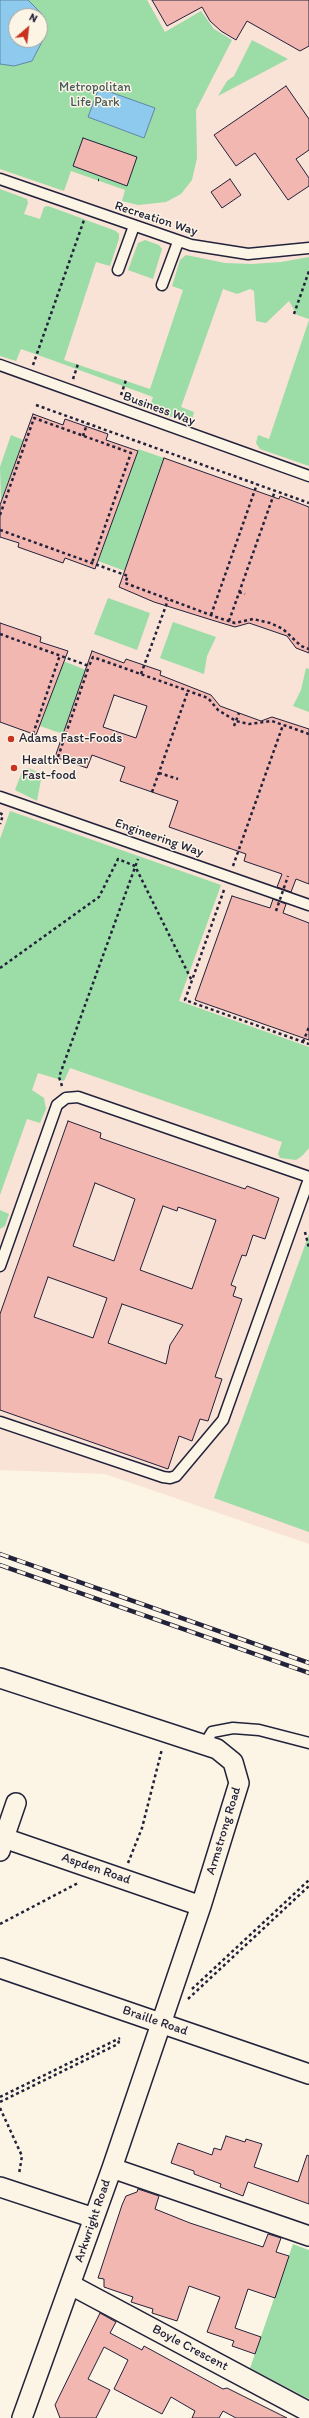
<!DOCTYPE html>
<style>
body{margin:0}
#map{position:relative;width:309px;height:2418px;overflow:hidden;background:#fcf5e5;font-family:Itim,sans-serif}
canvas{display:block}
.north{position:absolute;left:8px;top:8px;width:40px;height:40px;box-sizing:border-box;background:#fcf5e5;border:1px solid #a5a1a1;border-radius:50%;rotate:28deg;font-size:11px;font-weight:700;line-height:16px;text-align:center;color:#22223b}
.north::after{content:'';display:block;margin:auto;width:14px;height:18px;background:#c8321e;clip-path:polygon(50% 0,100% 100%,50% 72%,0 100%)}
</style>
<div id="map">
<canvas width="309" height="2418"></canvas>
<div class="north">N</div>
</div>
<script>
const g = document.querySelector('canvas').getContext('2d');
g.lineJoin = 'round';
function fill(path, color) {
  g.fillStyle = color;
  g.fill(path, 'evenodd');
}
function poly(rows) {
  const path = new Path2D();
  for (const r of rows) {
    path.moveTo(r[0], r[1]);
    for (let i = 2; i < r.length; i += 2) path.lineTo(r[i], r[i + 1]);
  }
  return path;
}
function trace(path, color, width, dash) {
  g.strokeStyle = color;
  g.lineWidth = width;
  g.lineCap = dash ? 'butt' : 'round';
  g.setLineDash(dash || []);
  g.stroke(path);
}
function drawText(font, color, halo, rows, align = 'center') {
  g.font = font + ' Itim,sans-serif';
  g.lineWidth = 3;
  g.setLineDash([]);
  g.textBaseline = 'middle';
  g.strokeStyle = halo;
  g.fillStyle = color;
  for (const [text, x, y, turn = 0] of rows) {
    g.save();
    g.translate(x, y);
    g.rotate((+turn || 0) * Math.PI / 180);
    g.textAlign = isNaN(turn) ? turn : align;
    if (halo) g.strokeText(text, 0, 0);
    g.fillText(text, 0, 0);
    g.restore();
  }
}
const built = poly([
 [0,0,309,0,309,1544,105,1474,0,1470],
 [16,16,40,16,40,40,16,40]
]);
const green = poly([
 [0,0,147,0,165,32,201,11,214,29,232,40,196,110,197,158,192,180,181,194,166,202,138,205,122,201,125,190,71,171,64,191,0,169],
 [16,16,40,16,40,40,16,40],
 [252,40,288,59,218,96,227,81,234,76],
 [0,189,27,199,28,203,24,214,40,219,44,207,48,206,116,231,119,234,119,239,110,266,96,262,64,360,150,389,183,290,172,286,180,260,186,255,225,263,252,264,281,262,309,257,309,319,297,315,289,301,266,323,256,321,254,291,250,289,237,294,223,289,181,407,194,412,192,420,186,422,149,409,153,397,52,360,21,349,16,361,0,356],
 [145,240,159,245,162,249,153,279,128,270,138,243],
 [309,320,309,466,260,449,256,443,258,435,269,439],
 [11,435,23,440,1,501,0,467],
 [138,449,164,458,125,571,98,561],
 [108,598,150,613,137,650,94,634],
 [173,622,216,637,207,656,204,674,160,658],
 [63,661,86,670,63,734,40,726],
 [306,668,309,669,309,712,293,706,301,690],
 [28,768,42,774,37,801,15,790,23,769],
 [10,811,221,885,179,1001,309,1047,309,1148,302,1156,296,1160,280,1158,278,1154,282,1142,70,1068,64,1081,38,1073,32,1090,44,1098,46,1109,40,1123,27,1119,0,1195,0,839],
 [0,1210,9,1214,5,1226,0,1229],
 [309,1234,309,1532,214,1498],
 [293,2244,309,2250,309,2399,250,2368]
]);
const water = poly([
 [0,0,28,0,41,13,45,36,32,61,14,66,0,64,0,0],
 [16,16,40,16,40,40,16,40,16,16],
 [99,88,155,108,144,138,88,117,99,88]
]);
const building = poly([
 [152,0,309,0,309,46,300,51,247,21,236,40,221,31,210,21,202,7,167,26,152,0],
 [286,86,309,119,309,150,296,159,309,178,309,186,288,200,255,153,236,166,214,135,286,86],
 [83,138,137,157,127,186,73,166,83,138],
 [230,179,241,195,222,208,211,192,230,179],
 [33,414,63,425,65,419,108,434,106,440,138,451,95,569,65,558,63,563,18,547,19,543,0,537,0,505,33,414],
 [164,458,279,499,280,496,309,507,309,653,296,648,287,636,249,623,235,627,215,621,154,602,119,587,164,458],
 [0,623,41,637,40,642,68,651,36,735,0,722,0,623],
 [92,651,124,663,126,659,161,671,160,675,211,695,220,706,239,713,261,721,272,717,309,729,309,884,296,879,291,892,277,887,282,874,244,861,246,854,169,827,178,801,120,781,125,767,92,755,87,768,55,757,92,651],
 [114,695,147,706,136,738,103,727,114,695],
 [232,896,270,908,273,899,286,904,283,913,309,923,309,1040,195,1000,232,896],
 [68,1121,101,1133,100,1138,245,1189,247,1186,279,1198,265,1239,253,1235,246,1256,242,1255,231,1285,236,1287,233,1296,242,1299,215,1377,222,1379,208,1421,200,1419,192,1441,179,1436,168,1469,0,1410,0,1314,68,1121],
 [95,1183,135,1199,114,1261,73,1246,95,1183],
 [163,1206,177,1211,178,1207,216,1220,192,1289,140,1270,163,1206],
 [48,1277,107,1298,93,1338,34,1317,48,1277],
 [122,1304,183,1325,170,1345,166,1364,108,1343,122,1304],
 [226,2136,245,2142,246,2139,262,2144,254,2167,298,2182,307,2155,309,2156,309,2204,248,2182,243,2196,220,2187,221,2184,194,2174,194,2171,171,2163,178,2143,212,2155,214,2148,221,2150,226,2136],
 [138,2189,159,2196,155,2209,190,2223,263,2247,268,2234,281,2238,276,2252,289,2256,275,2298,248,2289,235,2328,261,2337,255,2354,232,2346,234,2341,207,2332,220,2297,189,2286,177,2321,152,2313,153,2309,131,2302,133,2297,104,2287,104,2279,98,2278,122,2205,126,2196,137,2192,138,2189],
 [100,2313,116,2322,110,2333,142,2350,144,2346,223,2389,227,2388,287,2418,236,2418,223,2411,219,2418,192,2418,195,2411,171,2397,162,2414,114,2389,128,2360,104,2347,88,2379,110,2390,96,2418,60,2418,55,2405,100,2313]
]);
const path = poly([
 [98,180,99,180],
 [294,314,309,271],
 [33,365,84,220],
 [73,379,78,364],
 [121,395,126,380],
 [36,405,309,503],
 [83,436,87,424],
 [0,515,34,418,131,453,92,563],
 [0,530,128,576,125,583,216,617,235,623,253,619,270,623,283,629,301,646,309,649],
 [239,592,245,594],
 [211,615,257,484],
 [229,621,275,491],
 [0,634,89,666,93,657,208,698,218,710,236,721,249,724,272,721,309,734],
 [141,674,168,600],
 [234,726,239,713],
 [33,734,60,655],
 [58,757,89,666],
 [159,773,178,779],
 [152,792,188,691],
 [0,813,3,815,0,824],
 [233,866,283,725],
 [224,890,185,1000,309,1044],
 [0,968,99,897,118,859,135,866,192,981],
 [303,1042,309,1027],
 [62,1086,59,1077,138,859],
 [305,1232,309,1248],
 [128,1863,142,1828,162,1749],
 [0,1924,78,1883],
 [192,1989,309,1880],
 [188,1999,309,1886],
 [0,2097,120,2038],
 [0,2102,118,2044,120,2038],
 [0,2108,22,2156,19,2174]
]);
const service = poly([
 [0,179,191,245,248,254,309,248],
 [118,270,134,226],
 [162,285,178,242],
 [0,365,309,476],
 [0,797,309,905],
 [0,1266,57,1105,66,1098,78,1097,309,1177],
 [0,1422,163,1477,170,1478,176,1476,223,1420,309,1179],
 [204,1745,212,1732,233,1728,259,1730,309,1743]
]);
const minor = poly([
 [0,1678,217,1749,233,1762,239,1783,201,1906,112,2168,22,2418],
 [4,1838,16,1803],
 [0,1851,4,1838,201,1906],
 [0,1968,309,2074],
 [112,2168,309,2236],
 [0,2187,94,2218],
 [71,2285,309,2412]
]);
const rail = poly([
 [0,1554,309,1663],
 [0,1565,309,1673]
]);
const pathBridge = poly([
 [276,911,288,876]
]);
const markers = [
 [11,739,4,"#c8321e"],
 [14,768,4,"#c8321e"]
];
const parkNames = [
 ["Metropolitan",95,88],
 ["Life Park",95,103]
];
const streetNames = [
 ["Recreation Way",156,219,18],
 ["Business Way",159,409,20],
 ["Engineering Way",159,838,19],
 ["Armstrong Road",224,1831,-73],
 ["Aspden Road",96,1869,19],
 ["Braille Road",155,2021,19],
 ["Arkwright Road",93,2221,-71],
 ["Boyle Crescent",190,2348,28]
];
const poiNames = [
 ["Adams Fast-Foods",19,739],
 ["Health Bear",22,761],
 ["Fast-food",22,776]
];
fill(built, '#f9e2d6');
fill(green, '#9cdca6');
fill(water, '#8dcaed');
trace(water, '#6287a6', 1);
fill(building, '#f3b7b2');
trace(building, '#22223b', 1);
trace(service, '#22223b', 13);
trace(minor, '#22223b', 22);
trace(path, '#22223b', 2.5, [3, 3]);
trace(service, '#fcf5e5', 10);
trace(minor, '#fcf5e5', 19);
trace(rail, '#22223b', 4.5);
trace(rail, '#fcf5e5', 3, [9]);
trace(pathBridge, '#22223b', 2.5, [3, 3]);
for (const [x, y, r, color] of markers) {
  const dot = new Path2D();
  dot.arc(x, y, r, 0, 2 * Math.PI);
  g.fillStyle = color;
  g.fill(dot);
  trace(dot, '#fcf5e5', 1.5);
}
drawText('13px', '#475a5b', '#fcf5e5', parkNames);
drawText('13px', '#22223b', '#fcf5e5', streetNames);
drawText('13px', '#22223b', '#fcf5e5', poiNames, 'left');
</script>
